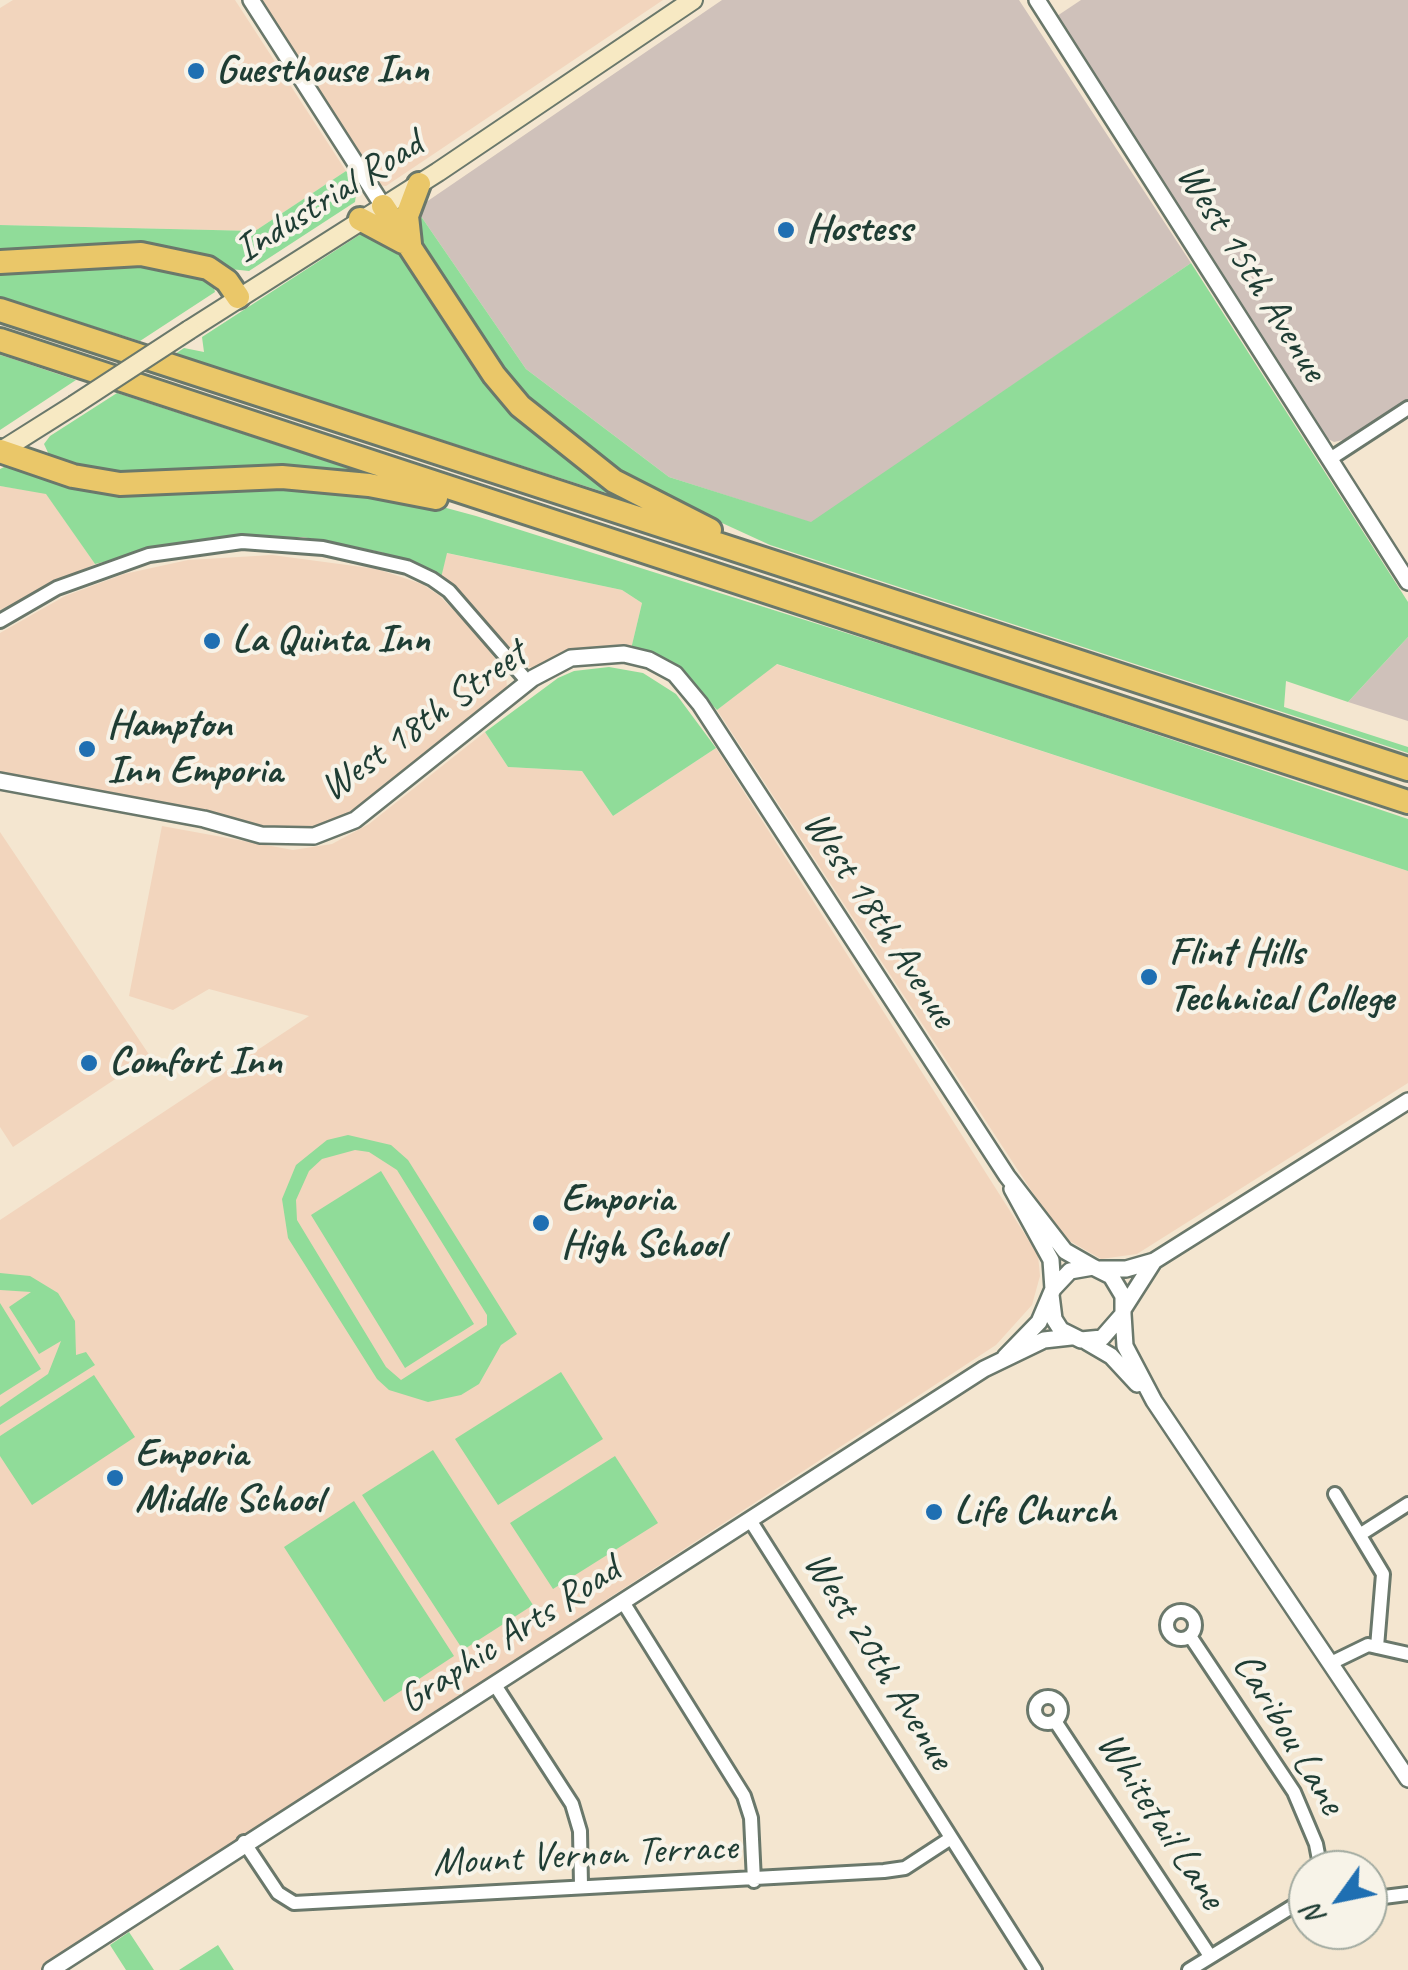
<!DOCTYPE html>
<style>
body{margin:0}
#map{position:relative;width:1408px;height:1970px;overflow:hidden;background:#f4e6d0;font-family:Caveat,sans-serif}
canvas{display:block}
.north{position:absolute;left:1288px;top:1850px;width:100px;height:100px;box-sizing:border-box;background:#f7f3e8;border:2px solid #a1aaa0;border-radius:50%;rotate:237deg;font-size:28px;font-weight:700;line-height:40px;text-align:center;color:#1f3d34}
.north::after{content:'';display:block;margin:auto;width:35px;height:45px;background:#1f6fb2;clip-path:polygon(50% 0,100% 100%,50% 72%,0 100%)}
</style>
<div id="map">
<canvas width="1408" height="1970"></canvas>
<div class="north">N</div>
</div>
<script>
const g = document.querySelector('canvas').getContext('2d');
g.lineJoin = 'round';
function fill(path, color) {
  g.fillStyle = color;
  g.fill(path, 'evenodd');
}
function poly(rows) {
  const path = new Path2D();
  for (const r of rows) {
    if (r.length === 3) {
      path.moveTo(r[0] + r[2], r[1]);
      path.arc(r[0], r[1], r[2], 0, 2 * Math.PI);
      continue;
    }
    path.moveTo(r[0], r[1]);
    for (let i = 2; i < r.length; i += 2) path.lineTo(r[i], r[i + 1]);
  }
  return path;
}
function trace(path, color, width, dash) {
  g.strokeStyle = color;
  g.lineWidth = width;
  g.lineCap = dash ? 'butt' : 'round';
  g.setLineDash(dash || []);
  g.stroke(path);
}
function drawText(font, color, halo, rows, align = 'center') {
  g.font = font + ' Caveat,sans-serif';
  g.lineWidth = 8;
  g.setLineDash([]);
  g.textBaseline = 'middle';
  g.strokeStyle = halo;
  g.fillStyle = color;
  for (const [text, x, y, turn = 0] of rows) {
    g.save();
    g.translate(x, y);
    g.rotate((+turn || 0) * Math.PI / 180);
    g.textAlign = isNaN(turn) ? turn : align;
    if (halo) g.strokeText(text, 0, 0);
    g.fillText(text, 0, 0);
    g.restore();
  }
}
const built = poly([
 [13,0,235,0,346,171,255,231,0,225,0,8],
 [255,0,663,0,386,186,378,185],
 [0,486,46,493,95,564,0,610],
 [446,553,622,590,642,603,631,649,580,650,532,668,517,663,471,604,441,578],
 [272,555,377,569,422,584,440,596,477,635,506,673,507,689,358,806,333,822,308,828,267,827,0,775,0,633,65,596,124,574,188,560],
 [776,664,1408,871,1408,1083,1137,1254,1101,1259,1061,1236,717,710],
 [485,732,508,767,582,771,613,816,716,748,1038,1255,1040,1276,1032,1305,996,1345,40,1970,0,1970,0,1220,309,1016,209,989,173,1010,129,996,162,826,293,850,332,844,369,824],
 [0,832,150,1056,13,1147,0,1127]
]);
const industrial = poly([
 [722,0,1019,0,1191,263,812,523,669,477,526,369,416,209],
 [1081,0,1408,0,1408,402,1347,439,1334,442,1324,437,1057,16],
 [1408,637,1408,721,1348,702]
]);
const green = poly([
 [346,171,357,187,355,202,249,271,230,269,197,254,164,246,0,253,0,225,255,231],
 [416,209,526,369,669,477,811,522,1191,263,1408,602,1408,637,1348,702,1286,681,1284,707,1408,747,1408,753,770,545,624,478,513,385,416,244],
 [367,230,402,254,460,340,617,491,616,496,175,354,184,348,204,352,202,337],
 [179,263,212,281,215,292,140,341,0,297,0,266],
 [0,355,10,358,76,380,0,430],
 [117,393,363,473,105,476,50,457,44,444,50,436],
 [10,464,290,484,413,499,476,516,976,674,1408,819,1408,871,777,664,717,710,678,670,631,649,642,603,622,590,447,553,441,578,381,552,303,537,213,537,95,564,46,494,0,486,0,469],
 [609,667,643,673,676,694,716,748,613,816,582,771,508,767,485,732,558,678,574,671],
 [348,1135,391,1145,408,1160,517,1334,501,1345,479,1384,461,1395,428,1402,389,1390,377,1379,288,1238,282,1199,296,1165,327,1140],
 [355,1150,369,1152,397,1170,487,1315,487,1325,401,1380,386,1367,297,1220,296,1200,309,1171,322,1159],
 [381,1171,474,1324,405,1368,311,1215],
 [0,1273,30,1276,58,1293,75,1321,76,1355,86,1352,95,1365,0,1425,0,1407,48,1374,61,1341,39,1354,9,1307,31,1292,0,1290],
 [0,1303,41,1369,0,1395],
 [561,1372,603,1439,498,1505,455,1439],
 [94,1375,135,1437,32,1505,0,1456,0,1436],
 [433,1450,533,1605,463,1650,362,1495],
 [615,1456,658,1523,553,1589,510,1523],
 [354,1501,454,1656,384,1702,284,1547],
 [129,1932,154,1970,126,1970,110,1945],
 [218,1945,234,1970,179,1970]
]);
const minor = poly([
 [1330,459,1408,408],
 [0,621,57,588,149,555,242,542,323,548,407,567,432,579,449,591,528,682],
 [1335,1494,1383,1574,1377,1647],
 [750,1520,1035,1970],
 [1361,1534,1408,1504],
 [623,1602,744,1796,751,1818,754,1881],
 [1181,1625,14],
 [1190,1636,1294,1792,1316,1844,1321,1870],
 [1331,1663,1368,1645,1408,1654],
 [495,1685,572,1804,580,1831,581,1885],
 [1048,1710,13],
 [1055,1721,1210,1956],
 [244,1842,278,1893,294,1903,884,1871,905,1868,951,1838],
 [1368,1899,1408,1894],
 [1189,1970,1308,1897]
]);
const tertiary = poly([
 [251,0,383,206],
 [1037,0,1408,582],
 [0,781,204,819,261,835,314,836,355,820,533,678,571,658,624,654,649,660,675,674,700,704,1007,1176,1065,1251,1093,1267],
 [1012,1189,1051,1260,1053,1289],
 [1100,1269,1126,1269,1154,1261,1408,1101],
 [1124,1308,1154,1261],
 [1123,1314,1125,1346,1154,1401,1408,1779],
 [1087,1342,1111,1356,1137,1384],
 [1005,1357,1039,1322,1053,1289,1070,1271,1093,1267,1111,1276,1123,1296,1123,1314,1102,1338,1081,1340,1061,1330,1054,1319,1051,1295],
 [51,1970,984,1369,1044,1340,1071,1337]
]);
const secondary = poly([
 [189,330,438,172,693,0],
 [1,451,74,405]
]);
const motorway = poly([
 [383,206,494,375,520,406,614,481,710,530],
 [360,219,403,242],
 [410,244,407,216,419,184],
 [0,262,141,254,208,268,227,281,238,297],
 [0,310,1408,769],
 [0,340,1408,802],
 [0,451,73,476,120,484,282,477,369,485,436,498]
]);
const secondaryBridge = poly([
 [74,405,189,330]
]);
const markers = [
 [196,71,10,"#1f6fb2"],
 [786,230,10,"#1f6fb2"],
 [212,641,10,"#1f6fb2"],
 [87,749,10,"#1f6fb2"],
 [1149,977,10,"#1f6fb2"],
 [89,1063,10,"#1f6fb2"],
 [541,1223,10,"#1f6fb2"],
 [115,1478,10,"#1f6fb2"],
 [934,1512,10,"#1f6fb2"]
];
const poiNames = [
 ["Guesthouse Inn",216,71],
 ["Hostess",806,230],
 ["La Quinta Inn",232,641],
 ["Hampton",107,726],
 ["Inn Emporia",107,772],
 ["Flint Hills",1169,954],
 ["Technical College",1169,1000],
 ["Comfort Inn",109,1063],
 ["Emporia",561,1200],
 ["High School",561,1246],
 ["Emporia",135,1455],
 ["Middle School",135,1501],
 ["Life Church",954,1512]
];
const streetNames = [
 ["Industrial Road",329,198,-32],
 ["West 15th Avenue",1251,273,58],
 ["West 18th Street",424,722,-36],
 ["West 18th Avenue",879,920,57],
 ["Graphic Arts Road",510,1636,-33],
 ["West 20th Avenue",878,1661,58],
 ["Caribou Lane",1288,1734,59],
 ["Whitetail Lane",1160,1821,57],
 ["Mount Vernon Terrace",585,1856,-3]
];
fill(built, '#f2d5bd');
fill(industrial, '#cfc1ba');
fill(green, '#90dc99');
trace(minor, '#6a786b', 18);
trace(tertiary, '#6a786b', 20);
trace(secondary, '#6a786b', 22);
trace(motorway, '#6a786b', 28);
trace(minor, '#fff', 12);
trace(tertiary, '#fff', 15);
trace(secondary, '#f7e9c3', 18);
trace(motorway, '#eac769', 22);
trace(secondaryBridge, '#6a786b', 22, []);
trace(secondaryBridge, '#f7e9c3', 18);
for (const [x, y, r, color] of markers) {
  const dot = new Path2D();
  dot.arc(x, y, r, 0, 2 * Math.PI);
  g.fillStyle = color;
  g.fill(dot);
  trace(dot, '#f7f3e8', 4);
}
drawText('bold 40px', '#1f3d34', '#f7f3e8', poiNames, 'left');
drawText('40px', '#1f3d34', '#f7f3e8', streetNames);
</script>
